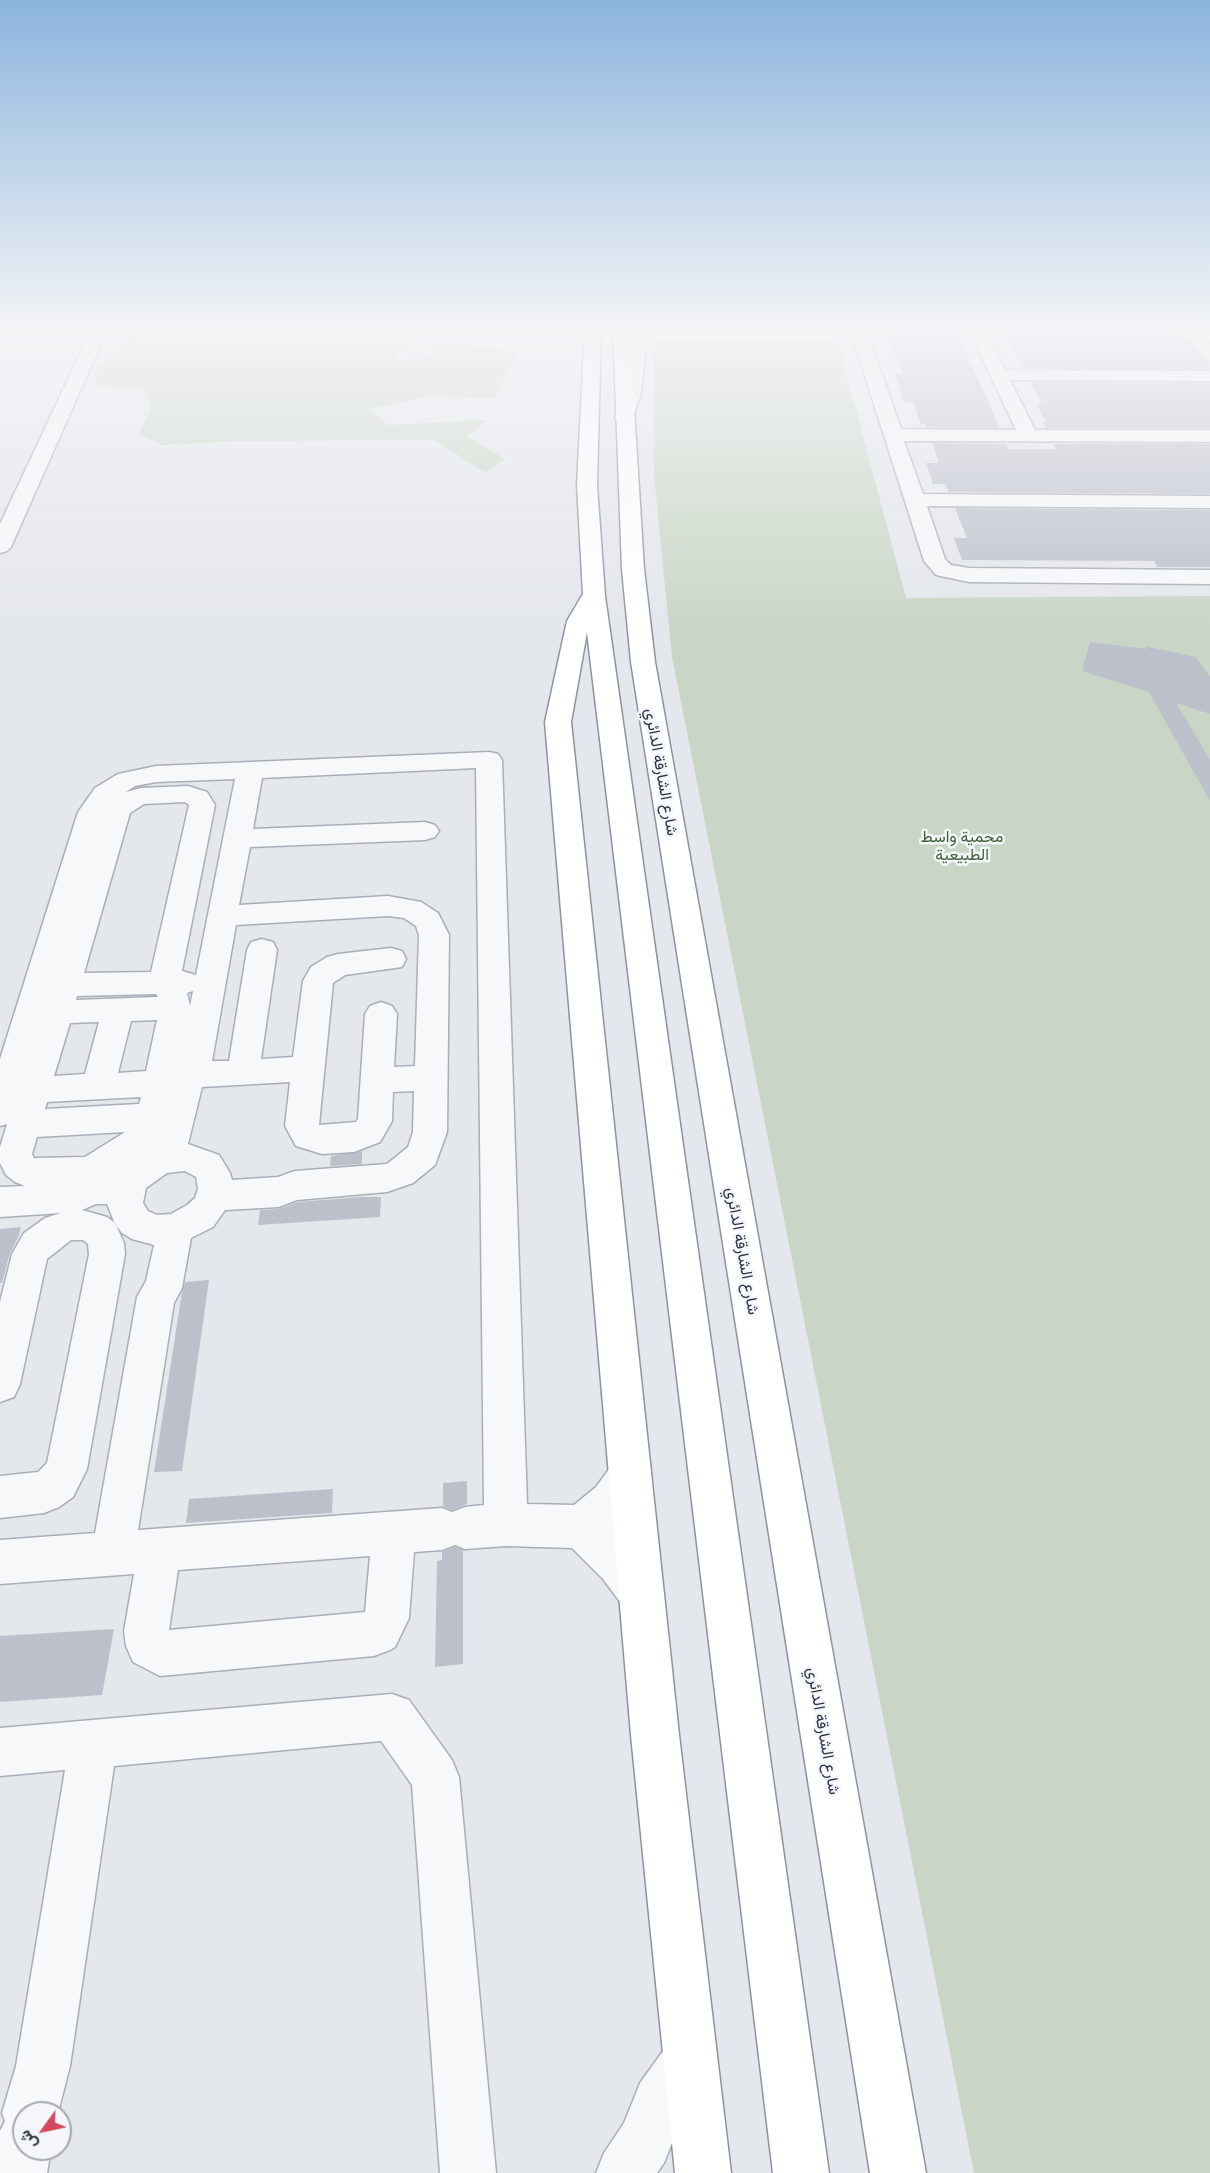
<!DOCTYPE html>
<meta charset="utf-8">
<style>
body{margin:0}
#map{position:relative;width:1210px;height:2173px;overflow:hidden;background:#e4e7ec;font-family:Figtree,Vazirmatn,sans-serif}
canvas{display:block}
.north{position:absolute;left:12px;top:2101px;width:60px;height:60px;box-sizing:border-box;background:#f4f6f9;border:2px solid #a4a8b1;border-radius:50%;rotate:237deg;font-size:16px;font-weight:700;line-height:24px;text-align:center;color:#2b3445}
.north::after{content:'';display:block;margin:auto;width:21px;height:27px;background:#d1495b;clip-path:polygon(50% 0,100% 100%,50% 72%,0 100%)}
</style>
<div id="map">
<canvas width="1210" height="2173"></canvas>
<div class="north">ش</div>
</div>
<script>
const g = document.querySelector('canvas').getContext('2d');
g.lineJoin = 'round';
function fill(path, color) {
  g.fillStyle = color;
  g.fill(path, 'evenodd');
}
function poly(rows) {
  const path = new Path2D();
  for (const r of rows) {
    path.moveTo(r[0], r[1]);
    for (let i = 2; i < r.length; i += 2) path.lineTo(r[i], r[i + 1]);
  }
  return path;
}
function trace(path, color, width, dash) {
  g.strokeStyle = color;
  g.lineWidth = width;
  g.lineCap = dash ? 'butt' : 'round';
  g.setLineDash(dash || []);
  g.stroke(path);
}
function drawText(font, color, halo, rows, align = 'center') {
  g.font = font + ' Figtree,Vazirmatn,sans-serif';
  g.lineWidth = 5;
  g.setLineDash([]);
  g.textBaseline = 'middle';
  g.strokeStyle = halo;
  g.fillStyle = color;
  for (const [text, x, y, turn = 0] of rows) {
    g.save();
    g.translate(x, y);
    g.rotate((+turn || 0) * Math.PI / 180);
    g.textAlign = isNaN(turn) ? turn : align;
    if (halo) g.strokeText(text, 0, 0);
    g.fillText(text, 0, 0);
    g.restore();
  }
}
const green = poly([
 [137,326,448,326,412,342,392,361,428,358,443,342,476,348,519,351,494,398,432,396,369,409,388,425,488,420,467,436,505,459,485,473,435,440,238,441,162,445,139,434,151,409,145,388,96,386,95,369,119,350],
 [654,339,838,341,906,598,1210,596,1210,2173,974,2173,672,657,654,476]
]);
const building = poly([
 [920,326,954,326,1000,428,926,427,925,424,921,424,913,402,904,402,895,374,903,374,884,328,921,328],
 [1040,326,1067,326,1071,334,1087,328,1099,333,1183,334,1202,360,1210,362,1210,369,1023,368,1004,333,1041,333,1038,328,1041,328],
 [1031,382,1210,383,1210,428,1046,428,1043,422,1046,422,1036,404,1042,404],
 [932,443,1006,444,1009,449,1056,449,1053,444,1210,444,1210,494,949,492,945,484,933,484,926,463,939,463],
 [955,508,1210,510,1210,567,1157,567,1154,561,962,560,954,538,967,538],
 [1090,642,1147,649,1145,646,1196,657,1210,677,1210,714,1176,703,1210,760,1210,801,1149,692,1082,671],
 [362,1151,362,1164,330,1166,331,1156],
 [361,1197,381,1197,380,1217,258,1225,260,1210,279,1209,298,1202],
 [21,1227,18,1238,10,1253,2,1283,0,1283,0,1229],
 [209,1280,182,1471,154,1472,182,1292,185,1282],
 [467,1481,467,1504,452,1510,443,1506,443,1483],
 [333,1489,332,1513,186,1523,189,1499],
 [455,1547,463,1550,463,1664,435,1667,437,1561,442,1560,442,1552],
 [114,1629,102,1695,0,1702,0,1636]
]);
const minor = poly([
 [93,326,109,326,11,547,7,551,0,553,0,524,93,326],
 [632,326,648,326,641,393,633,417,630,421,624,423,618,421,615,417,623,393,632,326],
 [849,326,865,326,901,429,1016,430,967,326,983,326,1005,370,1210,371,1210,381,1010,380,1035,430,1210,430,1210,442,904,441,923,494,1210,496,1210,508,927,506,945,559,951,565,969,568,1210,570,1210,584,969,582,936,575,924,561,849,326],
 [1180,326,1196,326,1210,344,1210,360,1204,359,1180,326],
 [489,752,498,754,502,760,527,1504,574,1505,596,1487,615,1461,630,1455,645,1461,651,1475,645,1489,626,1517,613,1528,633,1549,658,1578,664,1594,658,1610,642,1616,626,1610,603,1579,572,1548,506,1546,465,1549,455,1545,442,1550,414,1552,409,1618,395,1647,390,1650,374,1656,160,1676,133,1662,126,1646,124,1631,134,1574,0,1584,0,1540,95,1533,137,1297,146,1281,154,1245,132,1239,122,1233,115,1224,107,1204,96,1204,82,1210,107,1217,115,1223,124,1243,125,1254,87,1469,73,1497,59,1507,44,1513,0,1518,0,1476,38,1472,47,1463,89,1254,88,1244,83,1240,71,1240,47,1259,20,1384,14,1397,0,1402,0,1302,12,1254,24,1233,45,1218,61,1213,0,1217,0,1187,25,1186,15,1182,6,1175,0,1163,0,1147,7,1124,0,1126,0,1059,78,812,95,788,118,774,156,766,489,752],
 [476,768,484,1505,465,1507,452,1512,442,1508,138,1530,174,1303,182,1288,191,1238,213,1227,225,1210,279,1207,297,1200,387,1192,413,1183,435,1165,447,1132,449,935,438,913,421,902,388,896,239,905,250,847,425,840,435,837,439,831,435,825,425,822,253,829,262,778,476,768],
 [235,779,223,839,196,975,182,971,215,805,207,792,188,786,141,788,126,792,135,786,156,782,235,779],
 [185,802,189,805,151,972,84,973,130,813,144,804,185,802],
 [388,916,404,918,416,926,419,935,415,1066,394,1067,397,1014,392,1006,381,1002,370,1006,365,1014,358,1119,356,1122,319,1125,333,983,345,975,402,967,406,959,402,951,391,948,338,954,327,957,311,967,303,981,293,1057,261,1059,277,950,273,942,262,939,251,942,247,950,229,1061,212,1061,236,925,388,916],
 [193,991,190,1006,187,993,193,991],
 [156,994,158,997,76,1000,77,996,156,994],
 [157,1020,146,1071,118,1073,131,1021,157,1020],
 [99,1022,85,1074,54,1076,70,1023,99,1022],
 [290,1082,285,1126,296,1146,322,1154,354,1152,380,1142,392,1121,393,1092,414,1091,413,1132,408,1147,387,1164,295,1171,278,1177,232,1180,230,1173,219,1155,188,1144,202,1087,290,1082],
 [141,1097,139,1104,45,1109,47,1102,141,1097],
 [125,1132,85,1157,34,1158,32,1154,37,1137,125,1132],
 [185,1171,196,1177,198,1189,195,1198,187,1205,171,1214,157,1215,148,1211,143,1203,146,1188,167,1173,185,1171],
 [370,1556,365,1612,169,1630,178,1570,370,1556],
 [392,1694,409,1700,452,1760,459,1777,496,2173,440,2173,412,1785,381,1741,114,1766,70,2066,58,2113,24,2113,24,2149,51,2149,47,2173,0,2173,0,2131,5,2121,2,2113,16,2066,65,1770,0,1776,0,1728,392,1694],
 [690,2032,709,2040,717,2059,709,2078,681,2121,664,2163,657,2173,596,2173,604,2153,624,2123,640,2083,671,2040,690,2032]
]);
const highway = poly([
 [585,326,601,326,597,485,605,596,829,2173,773,2173,587,632,571,722,679,1735,731,2173,675,2173,631,1735,545,722,567,621,583,594,577,485,585,326],
 [613,326,629,326,644,569,655,662,926,2173,870,2173,631,662,622,569,613,326]
]);
const streetNames = [
 ["شارع الشارقة الدائري",661,772,80],
 ["شارع الشارقة الدائري",742,1251,80],
 ["شارع الشارقة الدائري",823,1731,80]
];
const parkNames = [
 ["محمية واسط",962,837],
 ["الطبيعية",962,855]
];
fill(green, '#c9d6c5');
fill(building, '#bbc0ca');
trace(minor, '#a9aeb7', 3);
trace(highway, '#8b94a3', 3);
fill(minor, '#f7f8fa');
fill(highway, '#fff');
const sky = g.createLinearGradient(0, 0, 0, 630);
sky.addColorStop(0, '#8bb4dd');
sky.addColorStop(0.52, '#f3f4f6');
sky.addColorStop(1, '#f3f4f600');
g.fillStyle = sky;
g.fillRect(0, 0, 1210, 630);
drawText('16px', '#2b3445', '#f4f6f9', streetNames);
drawText('16px', '#3f6138', '#f4f6f9', parkNames);
</script>
